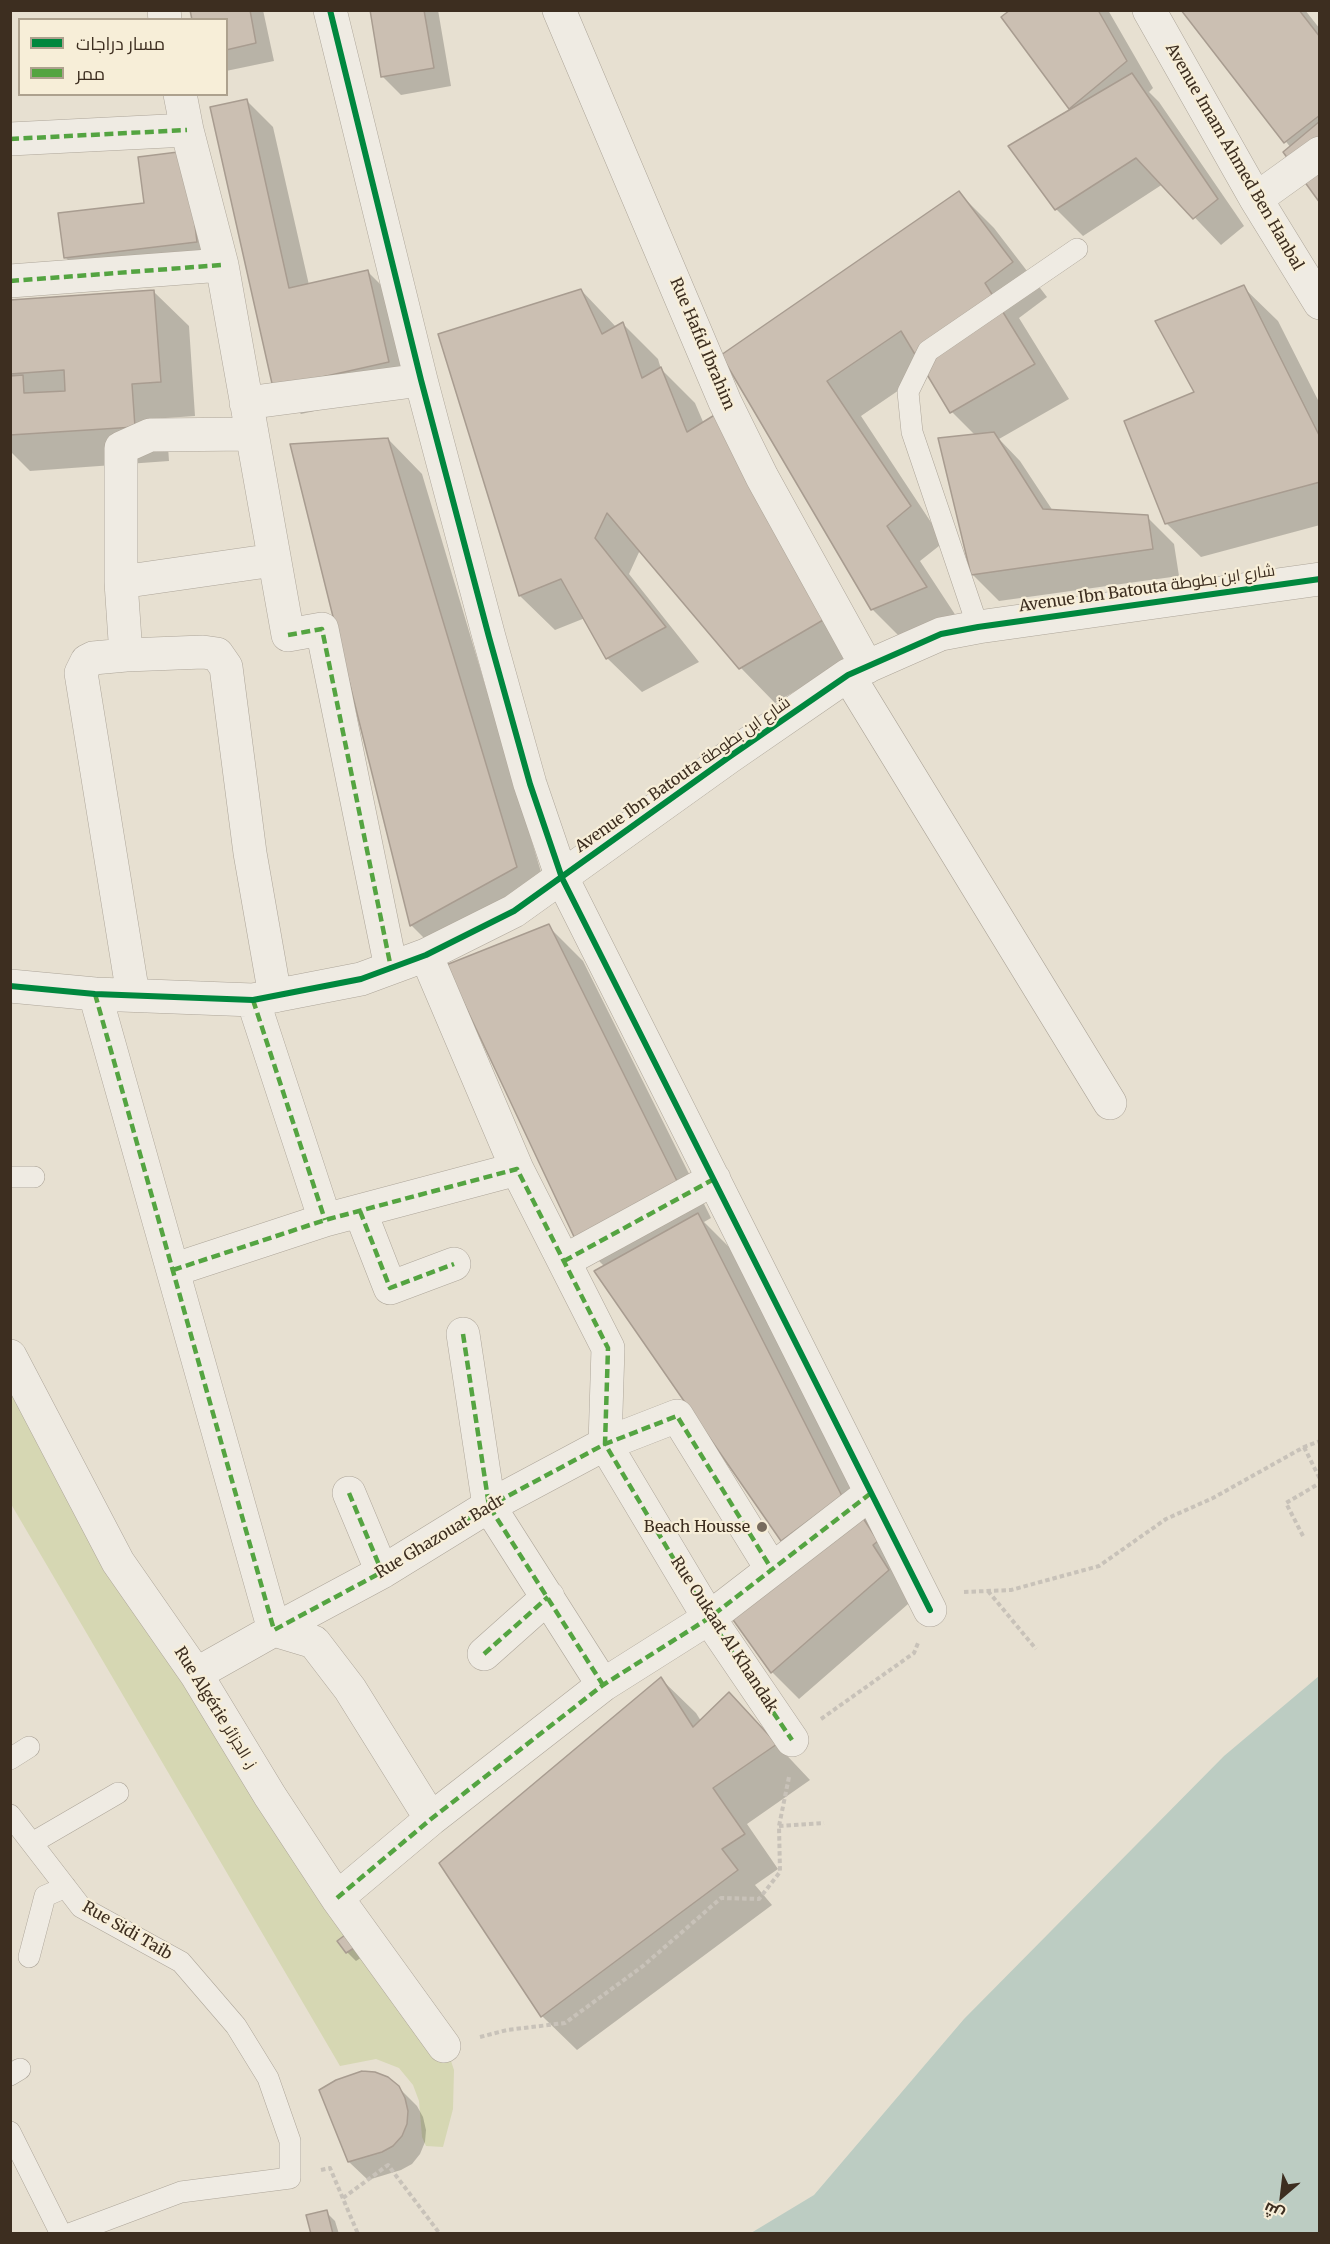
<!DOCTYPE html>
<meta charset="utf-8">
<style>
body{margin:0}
#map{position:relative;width:1330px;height:2244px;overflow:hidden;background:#e7e0d1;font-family:Merriweather,Cairo,serif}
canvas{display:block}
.frame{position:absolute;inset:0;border:12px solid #3d2e20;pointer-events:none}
.legend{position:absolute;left:18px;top:18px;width:210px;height:78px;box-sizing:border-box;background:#f7eed8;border:2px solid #ada18e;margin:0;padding:8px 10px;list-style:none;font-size:18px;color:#3d2e20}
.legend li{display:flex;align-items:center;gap:12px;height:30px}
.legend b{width:30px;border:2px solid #ada18e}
.north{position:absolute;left:1252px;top:2166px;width:60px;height:60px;-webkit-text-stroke:4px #f7eed8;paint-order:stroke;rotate:208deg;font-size:16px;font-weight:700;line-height:24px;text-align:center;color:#3d2e20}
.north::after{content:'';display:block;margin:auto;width:21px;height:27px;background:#3d2e20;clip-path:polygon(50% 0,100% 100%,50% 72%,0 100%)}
</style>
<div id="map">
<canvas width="1330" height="2244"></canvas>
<div class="frame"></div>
<ul class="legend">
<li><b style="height:8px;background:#00873e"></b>مسار دراجات</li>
<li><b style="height:8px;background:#54a441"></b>ممر</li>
</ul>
<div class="north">ش</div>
</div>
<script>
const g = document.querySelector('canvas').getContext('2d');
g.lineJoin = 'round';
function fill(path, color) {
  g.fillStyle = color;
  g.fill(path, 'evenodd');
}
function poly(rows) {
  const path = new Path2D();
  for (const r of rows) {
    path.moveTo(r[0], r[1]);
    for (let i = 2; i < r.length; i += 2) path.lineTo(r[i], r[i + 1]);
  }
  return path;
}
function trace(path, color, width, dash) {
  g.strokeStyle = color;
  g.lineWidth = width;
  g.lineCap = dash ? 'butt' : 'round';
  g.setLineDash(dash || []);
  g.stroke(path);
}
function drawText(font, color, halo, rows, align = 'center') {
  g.font = font + ' Merriweather,Cairo,serif';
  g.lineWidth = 4.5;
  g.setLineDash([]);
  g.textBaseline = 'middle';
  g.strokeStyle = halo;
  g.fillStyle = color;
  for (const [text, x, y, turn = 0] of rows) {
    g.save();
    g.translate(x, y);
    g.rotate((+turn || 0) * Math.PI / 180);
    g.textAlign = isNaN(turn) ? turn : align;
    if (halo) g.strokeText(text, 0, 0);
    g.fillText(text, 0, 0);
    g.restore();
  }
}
const green = poly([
 [10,1380,345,1935,338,1941,354,1948,422,2043,451,2061,454,2070,453,2109,443,2147,426,2146,422,2137,419,2101,413,2085,399,2068,376,2059,340,2066,11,1504]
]);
const water = poly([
 [1319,1676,1319,2233,751,2233,814,2195,964,2019,1224,1756]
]);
const shadow = poly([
 [191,10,263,10,274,61,226,71,226,20],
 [371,10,438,10,451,86,401,95,383,77],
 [1012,10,1108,10,1153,88,1149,92,1159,102,1244,226,1221,245,1163,184,1083,236,1056,209,1010,146,1072,110],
 [1182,10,1305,10,1320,29,1320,201,1291,148],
 [246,100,273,127,309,285,368,272,395,299,416,389,301,414,274,387],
 [185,153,223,268,92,284,65,257,146,204],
 [959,193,994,228,1047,297,1019,318,1069,399,999,439,1020,461,1053,511,1147,517,1174,544,1179,576,999,601,972,574,975,435,952,412,927,371,861,416,944,542,920,561,960,622,907,644,872,609,723,356],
 [1243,287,1278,321,1320,404,1320,525,1201,557,1166,523,1196,393],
 [581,290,617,328,623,324,658,359,661,369,695,403,704,424,863,651,775,703,741,668,640,550,629,574,699,662,642,692,607,658,585,618,555,630,520,596,440,334],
 [154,292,189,326,195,416,166,418,169,461,30,471,10,451,10,301],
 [388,439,422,474,550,902,446,960,412,926,292,446],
 [548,926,583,961,711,1218,704,1222,732,1250,915,1598,799,1699,772,1672,804,1562,782,1540,605,1267,578,1240],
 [661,1679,696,1713,701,1721,729,1694,810,1780,747,1824,778,1869,755,1885,772,1905,577,2050,542,2016],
 [345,1937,362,1957,356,1961,347,1952],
 [398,2087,417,2106,423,2117,426,2130,425,2142,420,2154,412,2164,401,2170,368,2180,349,2162,321,2091],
 [326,2212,335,2221,339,2234,312,2234]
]);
const building = poly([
 [190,10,250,10,256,43,226,50,226,20,192,20,190,10],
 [370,10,424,10,434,68,381,77,370,10],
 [1010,10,1098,10,1127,61,1069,109,1001,17,1010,10],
 [1181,10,1299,10,1320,37,1320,115,1284,143,1181,10],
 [1132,73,1218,199,1193,219,1136,158,1055,210,1008,146,1132,73],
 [247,99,289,288,368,270,389,362,273,388,210,107,247,99],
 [1320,121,1320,203,1283,152,1320,121],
 [186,151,197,242,64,258,58,213,144,203,138,157,186,151],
 [959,191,1013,262,985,283,1035,364,950,413,901,331,827,381,911,506,887,526,927,587,871,610,721,355,959,191],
 [1244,285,1320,437,1320,482,1165,524,1124,421,1194,392,1155,321,1244,285],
 [581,289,602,334,623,322,642,378,661,367,687,432,721,411,830,616,739,669,607,513,595,538,666,627,606,659,561,579,519,596,438,334,581,289],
 [154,290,161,382,132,384,135,427,10,435,10,376,23,375,24,393,65,391,64,370,10,374,10,300,154,290],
 [994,432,1043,509,1148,515,1153,549,971,575,938,438,994,432],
 [388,438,517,867,410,926,290,444,388,438],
 [549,924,678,1183,576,1241,446,965,549,924],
 [698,1213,842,1496,781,1541,594,1271,698,1213],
 [861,1515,878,1541,873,1545,889,1570,771,1673,731,1617,861,1515],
 [661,1677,693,1727,729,1692,777,1744,713,1788,745,1834,722,1849,738,1870,541,2017,439,1863,661,1677],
 [345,1935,354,1948,346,1953,337,1941,345,1935],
 [362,2071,375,2072,388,2077,399,2086,405,2098,408,2111,407,2124,402,2136,393,2146,382,2152,348,2162,319,2090,336,2080,362,2071],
 [327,2210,333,2234,311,2234,306,2215,327,2210]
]);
const path = poly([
 [1304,1447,1320,1479],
 [1303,1536,1286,1503,1320,1483],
 [988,1591,1036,1649],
 [964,1592,1011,1590,1099,1566,1166,1519,1213,1498,1304,1447,1320,1441],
 [821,1719,914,1653,918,1643],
 [779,1826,824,1823],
 [480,2037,507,2030,565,2023,643,1966,721,1898,759,1899,780,1872,779,1826,789,1777],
 [321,2170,330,2168,358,2234],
 [343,2198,388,2165,440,2234]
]);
const lane = poly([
 [978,627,912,432,908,392,928,351,1077,249],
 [10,1177,34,1177],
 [10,1759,29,1747],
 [10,1815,81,1907,181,1962,236,2026,268,2078,290,2141,290,2178,181,2192,69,2234],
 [32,1843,118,1793],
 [29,1957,45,1896,66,1887],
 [10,2075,20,2069],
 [10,2132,61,2234]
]);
const street = poly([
 [164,10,165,20],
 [330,10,421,380,489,637,530,784,562,878,930,1610],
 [559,10,725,402,762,477,867,667],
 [1149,10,1256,199,1320,303],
 [180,94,187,130,222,265,288,635,322,629,391,968],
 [10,139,187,130],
 [1256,199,1320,153],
 [10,281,222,265],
 [246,403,421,380],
 [252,434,150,435,121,448,121,582,126,655,203,652,217,654,226,667,250,853,275,996],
 [121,582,274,560],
 [126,655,93,658,87,661,81,673,133,995],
 [848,675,1110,1103],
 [426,955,517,1169,608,1348,605,1444,709,1618,792,1740],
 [10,986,95,994,253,1000,361,979,426,955,514,911,729,757,848,675,941,634,978,627,1320,579],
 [95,994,274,1630,382,1572,489,1506,605,1444,677,1416,771,1568],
 [253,1000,325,1220],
 [360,1211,390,1288,454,1264],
 [564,1261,714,1179],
 [173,1270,325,1220,517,1169],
 [463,1334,489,1506,603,1685],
 [10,1356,118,1562,196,1674,270,1796,337,1898,444,2046],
 [349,1493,382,1572],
 [484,1654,548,1597],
 [196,1674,274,1630,314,1642,350,1689,431,1819],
 [337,1898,431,1819,603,1685,709,1618,871,1493]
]);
const quiet = poly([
 [10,139,187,130],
 [10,281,222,265],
 [288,635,322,629,391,968],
 [95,994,274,1630,382,1572,489,1506,605,1444,677,1416,771,1568],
 [253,1000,325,1220],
 [360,1211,390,1288,454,1264],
 [564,1261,714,1179],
 [173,1270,325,1220,517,1169,608,1348,605,1444,709,1618,792,1740],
 [463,1334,489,1506,603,1685],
 [349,1493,382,1572],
 [484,1654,548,1597],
 [337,1898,431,1819,603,1685,709,1618,871,1493]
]);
const cycleway = poly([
 [330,10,421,380,489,637,530,784,562,878,930,1610],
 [10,986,95,994,253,1000,361,979,426,955,514,911,729,757,848,675,941,634,978,627,1320,579]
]);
const markers = [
 [762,1527,6,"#786c5e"]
];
const streetNames = [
 ["Avenue Imam Ahmed Ben Hanbal",1234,157,60],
 ["Rue Hafid Ibrahim",702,344,67],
 ["Avenue Ibn Batouta شارع ابن بطوطة",1147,589,-8],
 ["Avenue Ibn Batouta شارع ابن بطوطة",683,775,-35],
 ["Rue Ghazouat Badr",440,1537,-31],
 ["Rue Oukaat Al Khandak",724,1635,57],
 ["Rue Algérie ز. الجزائر",215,1708,58],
 ["Rue Sidi Taib",127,1931,30]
];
const poiNames = [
 ["Beach Housse",750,1527]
];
fill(green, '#d6d7b3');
fill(water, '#bcccc2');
fill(shadow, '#0003');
fill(building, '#cbbfb2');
trace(building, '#a89c90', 1.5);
trace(lane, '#ada599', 22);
trace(street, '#ada599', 34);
trace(path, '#c8c2b9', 4, [4.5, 3]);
trace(lane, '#efebe3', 21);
trace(street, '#efebe3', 33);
trace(quiet, '#54a441', 4.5, [9, 4.5]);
trace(cycleway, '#00873e', 6);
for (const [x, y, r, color] of markers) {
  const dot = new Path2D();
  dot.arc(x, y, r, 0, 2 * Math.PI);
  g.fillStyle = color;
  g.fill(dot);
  trace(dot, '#f7eed8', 2);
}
drawText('16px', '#3d2e20', '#f7eed8', streetNames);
drawText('16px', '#3d2e20', '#f7eed8', poiNames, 'right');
</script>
